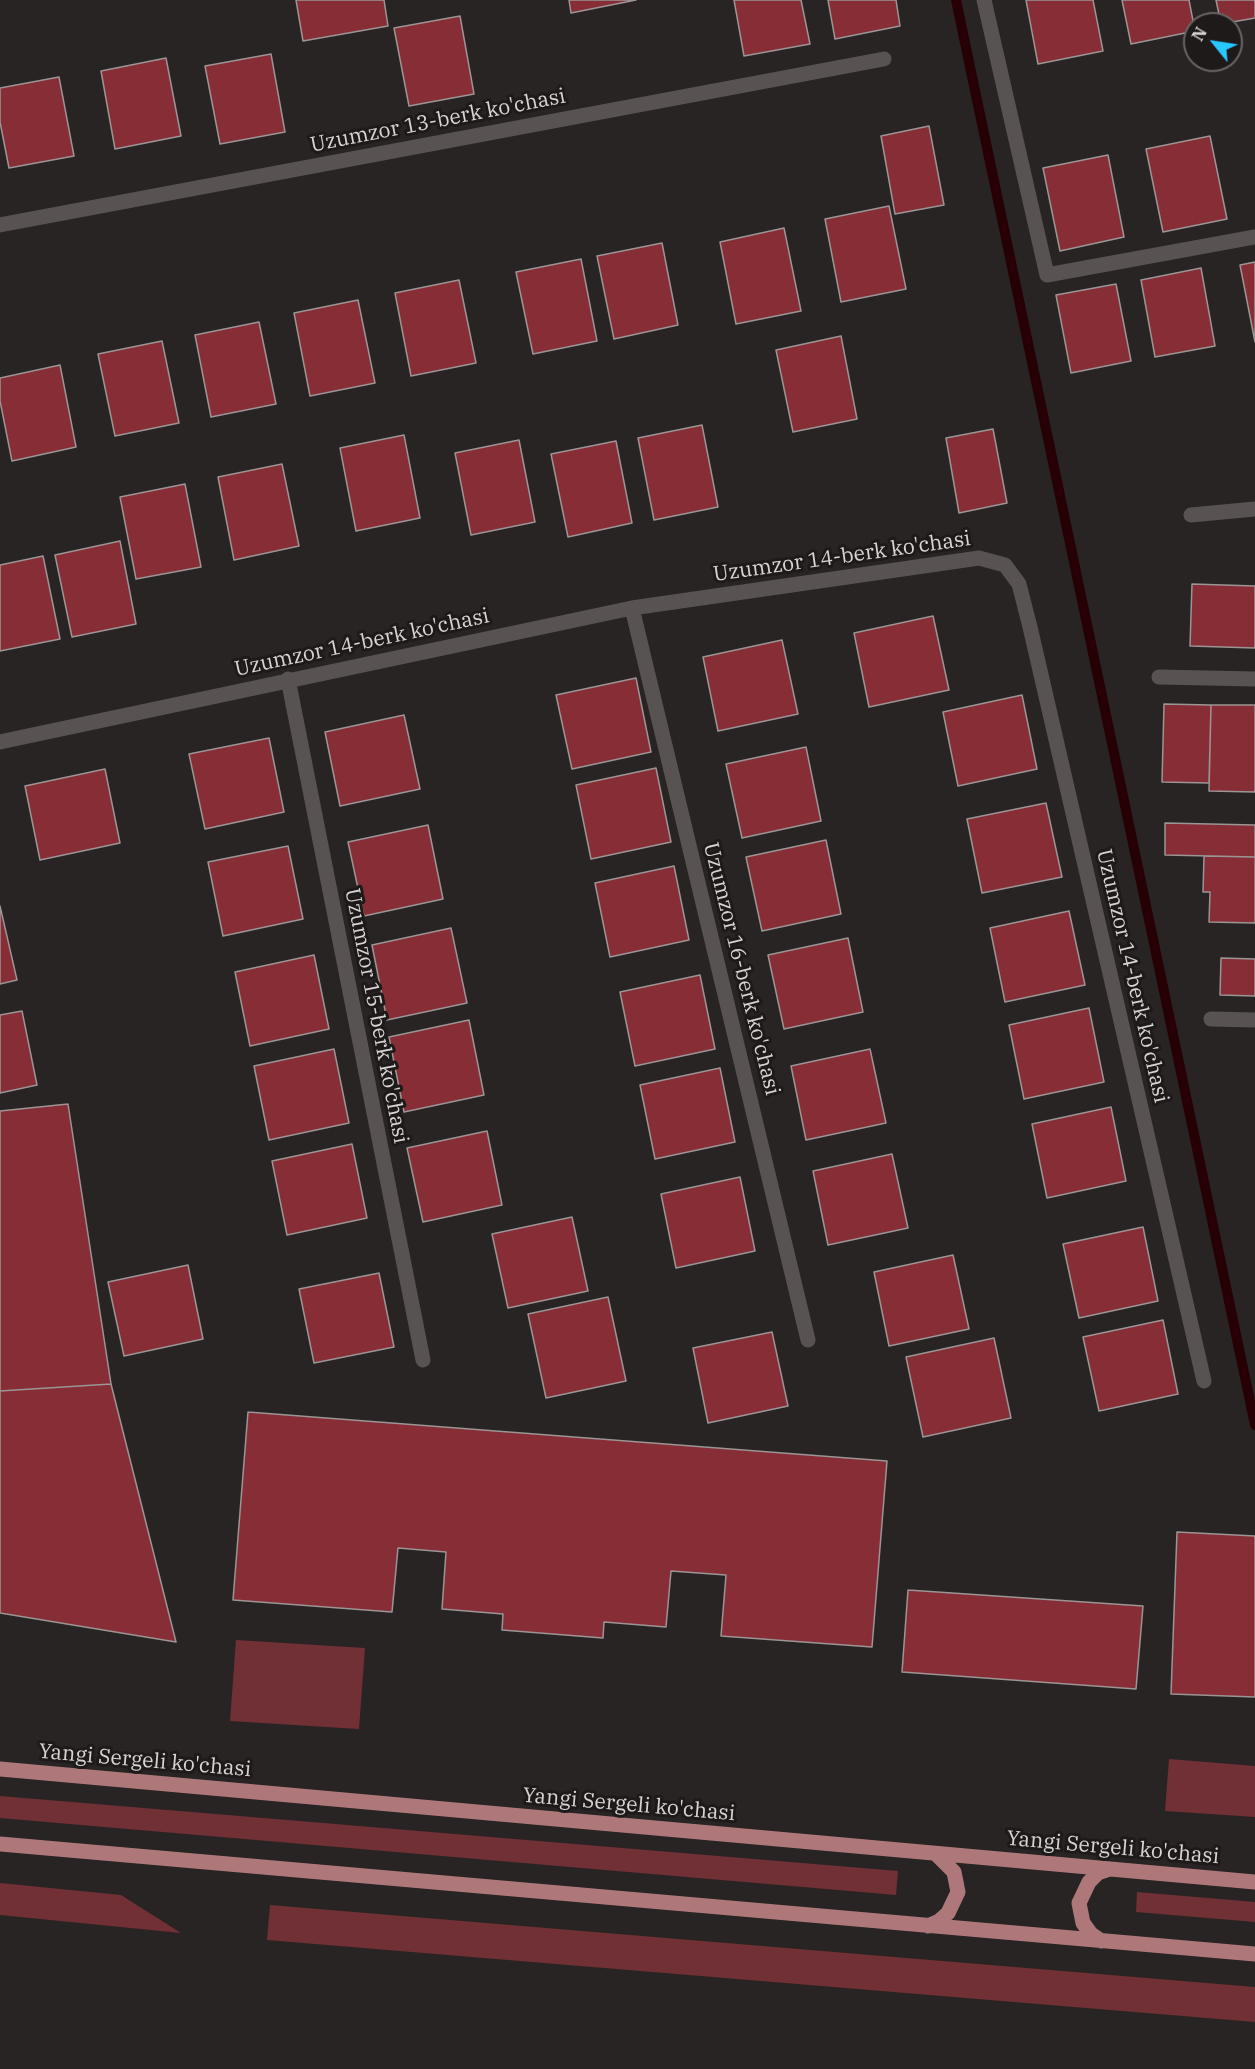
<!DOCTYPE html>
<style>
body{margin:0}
#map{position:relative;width:1255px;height:2069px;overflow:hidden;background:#292424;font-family:"IBM Plex Serif",serif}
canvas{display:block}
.north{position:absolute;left:1183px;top:12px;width:60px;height:60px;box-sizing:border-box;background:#1f1a1a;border:2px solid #696464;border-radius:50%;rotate:300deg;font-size:16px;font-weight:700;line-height:24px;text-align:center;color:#d7d4d4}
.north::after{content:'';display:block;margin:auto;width:21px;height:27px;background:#28c8ff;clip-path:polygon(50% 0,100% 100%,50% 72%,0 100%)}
</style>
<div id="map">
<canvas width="1255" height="2069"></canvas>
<div class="north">N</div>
</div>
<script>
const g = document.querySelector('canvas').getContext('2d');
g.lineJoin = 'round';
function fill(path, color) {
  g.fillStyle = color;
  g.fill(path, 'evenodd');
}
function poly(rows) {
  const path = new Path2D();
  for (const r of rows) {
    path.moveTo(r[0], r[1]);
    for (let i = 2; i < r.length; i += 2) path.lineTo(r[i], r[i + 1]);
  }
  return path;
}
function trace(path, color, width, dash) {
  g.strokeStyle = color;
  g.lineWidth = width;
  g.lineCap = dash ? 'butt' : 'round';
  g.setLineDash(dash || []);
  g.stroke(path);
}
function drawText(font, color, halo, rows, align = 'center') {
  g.font = font + ' "IBM Plex Serif",serif';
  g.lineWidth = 6;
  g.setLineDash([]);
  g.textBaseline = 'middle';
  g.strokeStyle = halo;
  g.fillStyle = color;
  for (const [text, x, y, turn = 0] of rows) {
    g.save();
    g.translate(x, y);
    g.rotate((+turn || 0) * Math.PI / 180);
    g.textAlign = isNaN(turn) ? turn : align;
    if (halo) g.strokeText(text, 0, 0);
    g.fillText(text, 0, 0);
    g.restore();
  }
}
const green = poly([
 [236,1640,365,1648,359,1729,230,1721],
 [1169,1759,1255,1766,1255,1817,1165,1811],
 [0,1796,898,1871,896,1895,0,1818],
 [0,1883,121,1895,181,1933,0,1915],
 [1137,1892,1255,1902,1255,1922,1136,1912],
 [270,1905,1255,1987,1255,2022,267,1940]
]);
const stream = poly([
 [956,0,1255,1425]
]);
const building = poly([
 [296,0,384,0,388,26,303,41,296,0],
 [569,0,636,0,571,13,569,0],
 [734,0,801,0,810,44,744,56,734,0],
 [828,0,896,0,900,26,835,39,828,0],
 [1026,0,1093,0,1103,51,1038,64,1026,0],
 [1122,0,1189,0,1195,31,1131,44,1122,0],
 [1216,0,1255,0,1255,18,1221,24,1216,0],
 [460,16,474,94,409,106,394,28,460,16],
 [271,54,285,132,220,144,205,66,271,54],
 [166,58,181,136,115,149,101,71,166,58],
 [59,77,74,156,9,168,0,122,0,88,59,77],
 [929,126,944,205,895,214,881,136,929,126],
 [1210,136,1227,219,1163,232,1146,149,1210,136],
 [1108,155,1124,237,1060,251,1043,168,1108,155],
 [889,206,906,289,841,302,825,219,889,206],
 [784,228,801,311,736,324,720,242,784,228],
 [662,243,678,325,614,339,597,256,662,243],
 [581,259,597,341,533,354,516,272,581,259],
 [1255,262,1255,342,1240,265,1255,262],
 [1201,268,1215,346,1155,357,1141,280,1201,268],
 [459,280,476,363,411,376,395,293,459,280],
 [1116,284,1131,361,1071,373,1056,295,1116,284],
 [358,300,375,383,310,396,294,313,358,300],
 [259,322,276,404,211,417,195,335,259,322],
 [841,336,857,419,793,432,776,350,841,336],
 [162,341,179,423,115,436,98,354,162,341],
 [60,365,76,447,12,461,0,401,0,378,60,365],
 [702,425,718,507,654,520,638,438,702,425],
 [993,429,1007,503,959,513,946,438,993,429],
 [404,435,420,518,356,531,340,448,404,435],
 [519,440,535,522,471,535,455,453,519,440],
 [616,441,632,523,568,537,551,454,616,441],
 [282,464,299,546,234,560,218,477,282,464],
 [185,484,201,567,136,579,120,497,185,484],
 [120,541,136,624,72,637,55,555,120,541],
 [43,556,60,639,0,651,0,565,43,556],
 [1192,584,1255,586,1255,648,1190,646,1192,584],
 [933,616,949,690,869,707,854,633,933,616],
 [782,640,798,714,718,731,703,657,782,640],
 [636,678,651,752,572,769,556,695,636,678],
 [1022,695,1037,769,958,786,943,712,1022,695],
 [1164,704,1211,705,1209,783,1162,782,1164,704],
 [1211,705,1255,705,1255,792,1209,791,1211,705],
 [404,715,420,789,340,806,325,732,404,715],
 [269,738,284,812,205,829,189,754,269,738],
 [806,747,821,821,742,838,726,764,806,747],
 [656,768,671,842,591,859,576,785,656,768],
 [105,769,120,843,40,860,25,786,105,769],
 [1046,803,1062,877,982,893,967,819,1046,803],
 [1165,823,1255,825,1255,857,1165,855,1165,823],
 [428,825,443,899,364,916,348,842,428,825],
 [826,840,841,914,762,931,746,857,826,840],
 [288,846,303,919,223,936,208,862,288,846],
 [1204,856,1255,857,1255,923,1209,922,1210,892,1203,892,1204,856],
 [674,866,689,940,610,957,595,883,674,866],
 [0,906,17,980,0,984,0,906],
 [1069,911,1085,985,1005,1002,990,928,1069,911],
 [451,928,467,1003,387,1020,372,945,451,928],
 [848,938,863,1012,784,1029,768,955,848,938],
 [314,955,329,1029,250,1046,235,972,314,955],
 [1221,958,1255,959,1255,996,1220,995,1221,958],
 [700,975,715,1049,635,1066,620,992,700,975],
 [1089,1008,1104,1082,1024,1099,1009,1025,1089,1008],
 [22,1011,37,1085,0,1093,0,1015,22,1011],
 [469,1020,484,1095,404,1112,389,1037,469,1020],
 [334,1049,349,1123,269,1140,254,1066,334,1049],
 [870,1049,886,1123,806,1140,791,1066,870,1049],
 [720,1068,735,1142,655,1159,640,1085,720,1068],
 [68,1104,111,1384,0,1391,0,1111,68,1104],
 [1111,1107,1126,1181,1047,1198,1032,1124,1111,1107],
 [487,1131,502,1205,423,1222,407,1148,487,1131],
 [352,1144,367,1218,287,1235,272,1161,352,1144],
 [892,1154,908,1228,828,1245,813,1171,892,1154],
 [740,1177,755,1251,676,1268,661,1194,740,1177],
 [572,1217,588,1291,508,1308,492,1234,572,1217],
 [1143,1227,1158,1301,1079,1318,1063,1244,1143,1227],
 [953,1255,969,1329,889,1346,874,1272,953,1255],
 [188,1265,203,1339,124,1356,108,1282,188,1265],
 [379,1273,394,1347,314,1363,299,1289,379,1273],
 [608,1297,626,1381,546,1398,528,1314,608,1297],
 [1163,1320,1178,1394,1099,1411,1083,1337,1163,1320],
 [772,1332,788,1406,708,1423,693,1348,772,1332],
 [994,1338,1011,1418,923,1437,906,1357,994,1338],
 [111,1384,176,1642,0,1613,0,1391,111,1384],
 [248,1412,887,1461,872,1647,721,1636,726,1575,671,1571,666,1627,604,1622,603,1638,502,1630,503,1614,442,1609,446,1552,398,1548,392,1612,233,1600,248,1412],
 [1177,1532,1255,1536,1255,1697,1171,1694,1177,1532],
 [908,1590,1143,1606,1136,1689,902,1672,908,1590]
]);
const street = poly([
 [984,0,1047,275,1255,237],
 [0,225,884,59],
 [1191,515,1255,509],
 [632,608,808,1340],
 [1159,677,1255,679],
 [288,679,423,1360],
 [0,742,632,608,979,558,1005,565,1019,584,1030,627,1204,1381],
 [1211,1019,1255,1020]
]);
const primary = poly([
 [0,1769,1255,1882],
 [0,1844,1255,1954],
 [928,1926,939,1921,948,1913,958,1892,954,1872,936,1854],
 [1101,1941,1091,1934,1083,1923,1079,1903,1089,1882,1098,1873,1110,1869]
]);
const streetNames = [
 ["Uzumzor 13-berk ko'chasi",438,121,-11],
 ["Uzumzor 14-berk ko'chasi",842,557,-8],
 ["Uzumzor 14-berk ko'chasi",362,643,-12],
 ["Uzumzor 16-berk ko'chasi",741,969,76],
 ["Uzumzor 14-berk ko'chasi",1132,976,77],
 ["Uzumzor 15-berk ko'chasi",376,1016,79],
 ["Yangi Sergeli ko'chasi",145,1761,5],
 ["Yangi Sergeli ko'chasi",629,1805,5],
 ["Yangi Sergeli ko'chasi",1113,1848,5]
];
fill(green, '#703035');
trace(stream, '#260004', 10);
fill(building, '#862d36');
trace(building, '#9c9595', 1.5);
trace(street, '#585252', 15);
trace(primary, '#ae787a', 15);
drawText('21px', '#d7d4d4', '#1f1a1a', streetNames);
</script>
